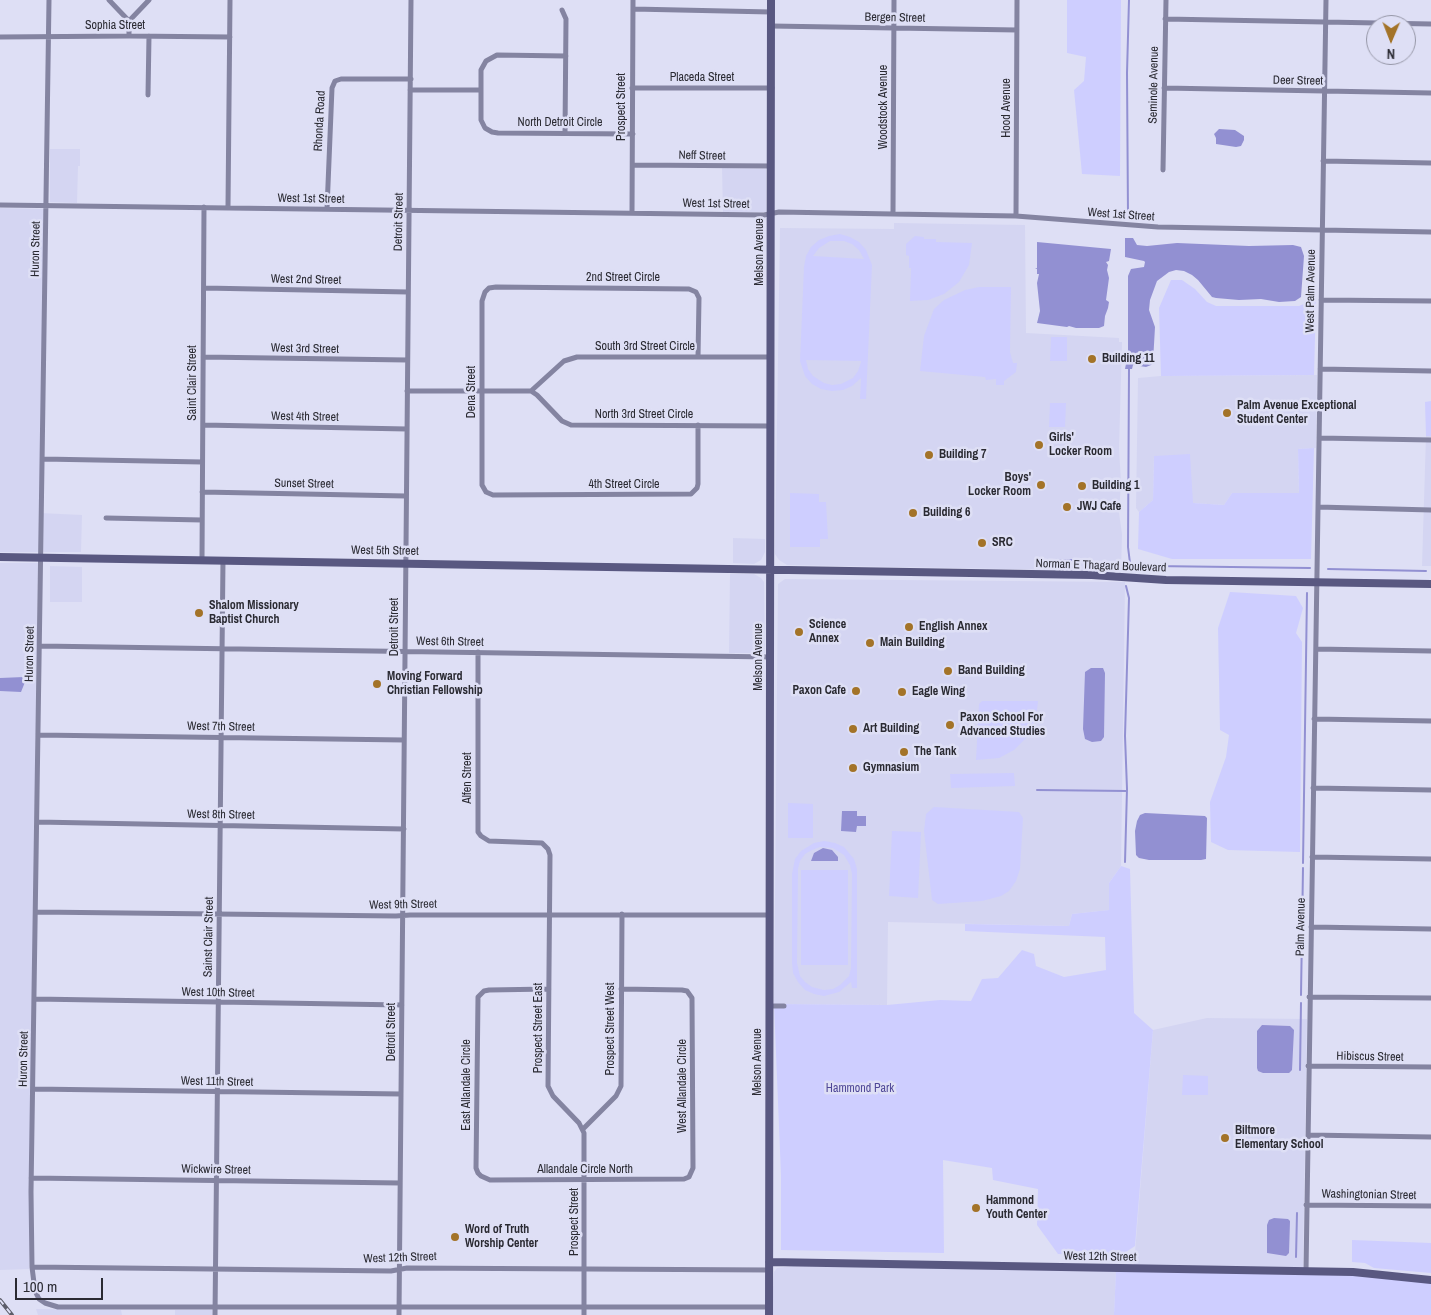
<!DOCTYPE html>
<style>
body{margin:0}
#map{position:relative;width:1431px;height:1315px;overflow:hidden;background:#dedff5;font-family:"Archivo Narrow",sans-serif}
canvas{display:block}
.north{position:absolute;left:1366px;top:15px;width:50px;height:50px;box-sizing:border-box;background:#dedff5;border:1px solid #9697a7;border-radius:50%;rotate:181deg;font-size:14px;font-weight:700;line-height:20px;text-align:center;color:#2a2a32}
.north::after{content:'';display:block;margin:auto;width:18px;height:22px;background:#a37328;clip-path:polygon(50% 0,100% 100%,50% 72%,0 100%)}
.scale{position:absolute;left:15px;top:1278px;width:88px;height:22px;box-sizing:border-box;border:2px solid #2a2a32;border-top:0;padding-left:6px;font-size:15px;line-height:18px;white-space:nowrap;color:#2a2a32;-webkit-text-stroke:4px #dedff5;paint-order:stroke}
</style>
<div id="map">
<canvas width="1431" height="1315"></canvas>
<div class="north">N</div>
<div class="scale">100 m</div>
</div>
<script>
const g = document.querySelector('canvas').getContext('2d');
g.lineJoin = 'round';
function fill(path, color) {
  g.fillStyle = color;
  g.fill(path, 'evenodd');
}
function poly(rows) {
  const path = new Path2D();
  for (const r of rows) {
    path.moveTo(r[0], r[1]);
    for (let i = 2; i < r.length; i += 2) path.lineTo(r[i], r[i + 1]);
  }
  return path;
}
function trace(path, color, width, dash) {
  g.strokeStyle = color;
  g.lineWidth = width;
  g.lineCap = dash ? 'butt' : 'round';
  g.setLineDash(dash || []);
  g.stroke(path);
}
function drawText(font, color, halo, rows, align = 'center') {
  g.font = font + ' "Archivo Narrow",sans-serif';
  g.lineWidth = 5;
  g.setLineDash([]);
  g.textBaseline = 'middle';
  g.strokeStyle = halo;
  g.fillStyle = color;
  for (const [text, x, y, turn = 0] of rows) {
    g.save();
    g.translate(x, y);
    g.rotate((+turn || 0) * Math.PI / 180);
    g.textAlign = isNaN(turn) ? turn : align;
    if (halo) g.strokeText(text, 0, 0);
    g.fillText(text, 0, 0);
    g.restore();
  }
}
const built = poly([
 [50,149,80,149,80,166,78,166,77,203,50,202],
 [722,168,766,169,766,212,723,212],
 [0,208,44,209,40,513,82,515,81,552,0,552],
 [894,223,1025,225,1026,333,1119,338,1119,342,1122,342,1119,448,1121,483,1119,513,1122,534,1121,571,787,565,779,560,775,554,780,228,894,229],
 [1317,375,1316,448,1298,449,1299,493,1232,493,1224,505,1193,503,1154,456,1153,500,1139,512,1136,508,1138,378,1161,376],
 [1426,436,1431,436,1431,566,1422,566],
 [733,538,765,539,765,552,761,560,754,564,733,563],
 [0,563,38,563,29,1269,0,1270],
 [50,566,82,567,82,602,50,602],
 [730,574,754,574,761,578,764,582,765,653,729,653],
 [785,579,1125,582,1121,866,1109,883,1109,910,1072,914,1069,926,888,922,887,1005,774,1004,778,584],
 [1207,1018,1307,1019,1303,1268,1134,1265,1153,1030],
 [793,1266,1116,1271,1114,1315,771,1315,774,1272,777,1268],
 [36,1309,121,1310,122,1315,38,1315],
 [175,1310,212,1310,212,1315,175,1315]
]);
const green = poly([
 [1067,0,1121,0,1120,176,1082,174,1074,90,1084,81,1086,57,1067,53],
 [840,234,850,237,859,242,866,250,872,265,866,399,860,399,861,378,852,386,843,390,832,391,821,389,812,384,805,376,800,361,804,267,806,256,811,247,819,240,829,236],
 [830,241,844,241,852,244,859,250,864,259,813,256,819,248],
 [806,360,861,361,861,362,858,371,853,378,841,384,832,385,824,383,813,376,808,369],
 [915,236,924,237,924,239,936,239,936,242,972,243,969,265,959,282,944,294,928,300,910,301,911,268,909,268,909,256,906,255,906,244],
 [1171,280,1182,280,1195,289,1207,302,1216,306,1299,306,1316,299,1314,375,1161,376,1159,308],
 [995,287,1011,287,1010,352,1013,363,1017,363,1016,372,1004,381,1004,385,996,385,996,379,986,380,985,377,920,371,924,336,934,309,944,300,965,290,979,287],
 [1051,337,1067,337,1067,361,1050,361],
 [1431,401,1431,436,1426,436,1425,402],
 [1050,403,1066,403,1065,427,1049,427],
 [1314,448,1311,559,1172,559,1138,549,1139,512,1153,500,1154,456,1190,454,1193,503,1224,505,1232,493,1299,493,1298,449],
 [790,493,819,494,819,502,826,502,828,539,820,539,820,547,790,547],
 [1230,592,1296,596,1303,608,1296,633,1302,642,1300,852,1228,850,1211,842,1210,802,1226,757,1229,735,1220,730,1218,628],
 [982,701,1038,701,1036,719,1029,735,1014,750,999,758,976,760,979,704],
 [1014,773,1015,786,951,788,950,774],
 [788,803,813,804,813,838,788,838],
 [934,807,1019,812,1023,818,1020,869,1016,881,1009,891,1001,896,982,901,938,904,932,900,924,831,926,814],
 [892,831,921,832,918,898,889,896],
 [824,841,835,843,844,847,854,859,857,869,857,988,852,988,851,982,839,992,824,996,814,994,805,990,798,982,793,973,792,963,792,874,795,859,801,851,814,843],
 [820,847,833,848,844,855,850,865,852,874,851,968,849,976,840,985,833,989,824,990,812,987,805,982,800,976,797,963,798,869,800,861,805,854,812,850],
 [1121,866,1130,869,1134,1013,1153,1030,1135,1246,1120,1256,1058,1254,1037,1225,1038,1189,993,1180,992,1168,943,1160,944,1253,781,1250,781,1175,774,1004,887,1005,940,1000,971,1001,982,979,998,978,1022,950,1034,954,1036,966,1064,977,1106,970,1105,937,965,931,965,924,1069,926,1072,914,1109,910,1109,883],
 [801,870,848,870,848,965,801,965],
 [1183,1075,1208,1076,1208,1095,1182,1095],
 [1352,1240,1431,1243,1431,1273,1374,1268,1365,1263,1352,1262],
 [1116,1271,1354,1275,1431,1282,1431,1315,1114,1315]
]);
const water = poly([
 [1219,129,1235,130,1244,136,1244,140,1241,146,1236,147,1216,144,1216,138,1214,134],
 [1125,238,1133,238,1137,245,1147,246,1177,243,1249,246,1293,245,1301,247,1304,256,1301,297,1295,301,1279,302,1261,299,1239,300,1216,298,1212,297,1198,280,1192,275,1184,271,1176,270,1169,272,1157,281,1150,300,1149,310,1155,327,1153,362,1151,365,1146,367,1133,365,1132,369,1125,369,1128,353,1128,276,1131,269,1144,267,1145,262,1144,261,1125,257],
 [1037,242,1111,249,1109,261,1106,262,1108,265,1107,270,1109,278,1106,300,1109,302,1108,308,1105,316,1104,326,1099,328,1076,328,1069,326,1067,327,1037,323,1040,311,1037,283,1039,274,1037,274,1037,269,1035,268,1037,268],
 [1091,668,1103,668,1105,673,1104,737,1101,741,1092,742,1085,739,1083,729,1085,672],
 [24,677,25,682,21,692,0,691,0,678],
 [842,811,857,811,857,816,866,816,866,826,857,826,856,832,841,831],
 [1145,813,1205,816,1207,818,1206,859,1201,860,1149,860,1139,858,1136,855,1135,831,1137,821,1140,815],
 [823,848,832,850,838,857,838,861,811,861,814,853],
 [1262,1025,1290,1026,1294,1030,1292,1070,1289,1073,1263,1073,1258,1071,1257,1068,1257,1031],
 [1274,1218,1288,1219,1290,1221,1289,1253,1286,1256,1267,1253,1267,1225,1269,1220]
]);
const stream = poly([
 [1128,216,1127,73,1129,0],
 [1129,369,1128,547,1130,563],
 [1043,560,1088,560],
 [1124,563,1153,566,1310,568],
 [1328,569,1426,571],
 [1037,790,1127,791],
 [1125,862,1127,789,1125,736,1129,598,1126,586],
 [1303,863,1307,593],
 [1301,995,1303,868],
 [1300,1070,1301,1003],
 [1296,1257,1297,1213]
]);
const street = poly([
 [49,0,31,1192,32,1267,35,1291,39,1299,45,1303,58,1307,769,1307],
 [109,0,129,21],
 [633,9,771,12],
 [562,10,566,19,565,133],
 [1165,19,1431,24],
 [771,26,1017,30],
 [129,36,129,21,149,0],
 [0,37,129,36,230,37],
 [566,56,497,55,486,61,481,70,481,120,485,128,492,132,498,133,633,134],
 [632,88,772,88],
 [1164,88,1431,93],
 [410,90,481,90],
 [148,95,149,36],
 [1323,161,1431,163],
 [633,165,771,166],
 [1163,170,1166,0],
 [0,205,764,215,779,212,893,214,1016,216,1158,227,1431,232],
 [228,207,230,0],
 [327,209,332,88,335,81,341,79,411,79],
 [632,213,633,0],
 [893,214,894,0],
 [1016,216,1017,0],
 [204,288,408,292],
 [1321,300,1431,301],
 [203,357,407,360],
 [1320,369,1431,371],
 [407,391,531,391,537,395,562,421,571,425,770,426],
 [531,391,564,361,577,357,771,357],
 [203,425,407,429],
 [698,425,698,484,697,488,691,494,493,495,486,492,482,485,482,301,485,292,489,288,496,287,689,289,696,292,699,298,698,357],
 [1319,438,1431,440],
 [43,459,202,462],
 [202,492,406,496],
 [1318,507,1431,510],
 [106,518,202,520],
 [202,559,204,207],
 [40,646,770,657],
 [1316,649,1431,651],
 [478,652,478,832,481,836,489,841,542,843,548,849,550,855,548,1086,553,1096,579,1123,584,1133,584,1315],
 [1314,719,1431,721],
 [38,735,404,740],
 [1313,788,1431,790],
 [37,822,404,829],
 [1312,857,1431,859],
 [36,912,396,916,410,915,770,915],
 [1311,927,1431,929],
 [549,989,489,990,484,991,478,997,476,1168,478,1173,481,1176,490,1180,684,1179,689,1177,693,1168,692,998,687,991,682,990,621,989],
 [1309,997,1431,998],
 [35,999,402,1005],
 [769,1006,784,1006],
 [1308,1066,1431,1067],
 [33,1089,401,1094],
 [583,1129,616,1096,621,1086,622,914],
 [1308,1135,1431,1137],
 [31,1178,400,1183],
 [1306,1205,1431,1206],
 [32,1267,391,1271,407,1268,769,1270],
 [1306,1271,1326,0],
 [215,1315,223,560],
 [399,1315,411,0]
]);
const secondary = poly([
 [0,557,1092,575,1166,580,1431,584],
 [769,1262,1353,1272,1431,1280],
 [769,1315,771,0]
]);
const rail = poly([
 [0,1300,12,1315]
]);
const markers = [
 [1092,359,5,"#a37328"],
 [1227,413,5,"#a37328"],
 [1039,445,5,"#a37328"],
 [929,455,5,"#a37328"],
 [1041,485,5,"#a37328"],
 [1082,486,5,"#a37328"],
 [1067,507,5,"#a37328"],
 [913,513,5,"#a37328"],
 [982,543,5,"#a37328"],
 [199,613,5,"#a37328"],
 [909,627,5,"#a37328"],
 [799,632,5,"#a37328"],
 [870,643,5,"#a37328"],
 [948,671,5,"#a37328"],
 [377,684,5,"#a37328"],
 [856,691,5,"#a37328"],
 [902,692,5,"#a37328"],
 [950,725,5,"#a37328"],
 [853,729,5,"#a37328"],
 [904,752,5,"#a37328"],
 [853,768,5,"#a37328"],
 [1225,1138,5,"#a37328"],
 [976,1208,5,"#a37328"],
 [455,1237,5,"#a37328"]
];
const streetNames = [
 ["Bergen Street",895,18,1],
 ["Sophia Street",115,26],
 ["Placeda Street",702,78],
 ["Deer Street",1298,81,1],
 ["Seminole Avenue",1154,85,-89],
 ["Prospect Street",622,107,-90],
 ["Woodstock Avenue",884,107,-90],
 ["Hood Avenue",1007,108,-90],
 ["Rhonda Road",320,121,-87],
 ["North Detroit Circle",560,123],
 ["Neff Street",702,156,1],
 ["West 1st Street",311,199,1],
 ["West 1st Street",716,204,1],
 ["West 1st Street",1121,215,4],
 ["Detroit Street",399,222,-89],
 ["Huron Street",36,249,-89],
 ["Melson Avenue",760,252,-90],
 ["2nd Street Circle",623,278],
 ["West 2nd Street",306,280,1],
 ["West Palm Avenue",1311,291,-89],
 ["South 3rd Street Circle",645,347],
 ["West 3rd Street",305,349,1],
 ["Saint Clair Street",193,383,-90],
 ["Dena Street",472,392,-90],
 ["North 3rd Street Circle",644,415],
 ["West 4th Street",305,417,1],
 ["Sunset Street",304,484,1],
 ["4th Street Circle",624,485],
 ["West 5th Street",385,551,1],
 ["Norman E Thagard Boulevard",1101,566,2],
 ["Detroit Street",395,627,-90],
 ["West 6th Street",450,642,1],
 ["Huron Street",30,654,-89],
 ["Melson Avenue",759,657,-90],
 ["West 7th Street",221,727,1],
 ["Alfen Street",468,778,-90],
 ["West 8th Street",221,815,1],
 ["West 9th Street",403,905,-1],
 ["Palm Avenue",1301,927,-89],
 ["Sainst Clair Street",209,937,-89],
 ["West 10th Street",218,993,1],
 ["Prospect Street East",539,1028,-90],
 ["Prospect Street West",611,1029,-90],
 ["Detroit Street",392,1032,-90],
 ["Hibiscus Street",1370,1057,1],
 ["Huron Street",24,1059,-89],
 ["Melson Avenue",758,1062,-90],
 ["West 11th Street",217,1082,1],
 ["East Allandale Circle",467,1085,-90],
 ["West Allandale Circle",683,1086,-90],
 ["Wickwire Street",216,1170,1],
 ["Allandale Circle North",585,1170],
 ["Washingtonian Street",1369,1195,1],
 ["Prospect Street",575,1222,-90],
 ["West 12th Street",1100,1257,1],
 ["West 12th Street",400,1258,-2]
];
const poiNames = [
 ["Building 11",1102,359],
 ["Palm Avenue Exceptional",1237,406],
 ["Student Center",1237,420],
 ["Girls'",1049,438],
 ["Locker Room",1049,452],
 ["Building 7",939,455],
 ["Boys'",1031,478,"right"],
 ["Locker Room",1031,492,"right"],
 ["Building 1",1092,486],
 ["JWJ Cafe",1077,507],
 ["Building 6",923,513],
 ["SRC",992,543],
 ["Shalom Missionary",209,606],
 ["Baptist Church",209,620],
 ["Science",809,625],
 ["Annex",809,639],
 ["English Annex",919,627],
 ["Main Building",880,643],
 ["Band Building",958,671],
 ["Moving Forward",387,677],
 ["Christian Fellowship",387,691],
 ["Paxon Cafe",846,691,"right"],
 ["Eagle Wing",912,692],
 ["Paxon School For",960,718],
 ["Advanced Studies",960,732],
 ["Art Building",863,729],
 ["The Tank",914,752],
 ["Gymnasium",863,768],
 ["Biltmore",1235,1131],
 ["Elementary School",1235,1145],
 ["Hammond",986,1201],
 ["Youth Center",986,1215],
 ["Word of Truth",465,1230],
 ["Worship Center",465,1244]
];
const parkNames = [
 ["Hammond Park",860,1089]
];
fill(built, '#d4d5f2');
fill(green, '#ceceff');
fill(water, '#9290d2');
trace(stream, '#9290d2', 2);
trace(street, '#8484a1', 5);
trace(secondary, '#595881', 8);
trace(rail, '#5d5e6a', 4);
trace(rail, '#dedff5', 2, [5.5]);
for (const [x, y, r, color] of markers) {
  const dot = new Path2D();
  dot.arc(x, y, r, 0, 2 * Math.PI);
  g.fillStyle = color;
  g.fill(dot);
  trace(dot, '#dedff5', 2);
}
drawText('12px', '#2a2a32', '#dedff5', streetNames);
drawText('bold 12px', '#2a2a32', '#dedff5', poiNames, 'left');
drawText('12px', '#4f4797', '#dedff5', parkNames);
</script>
